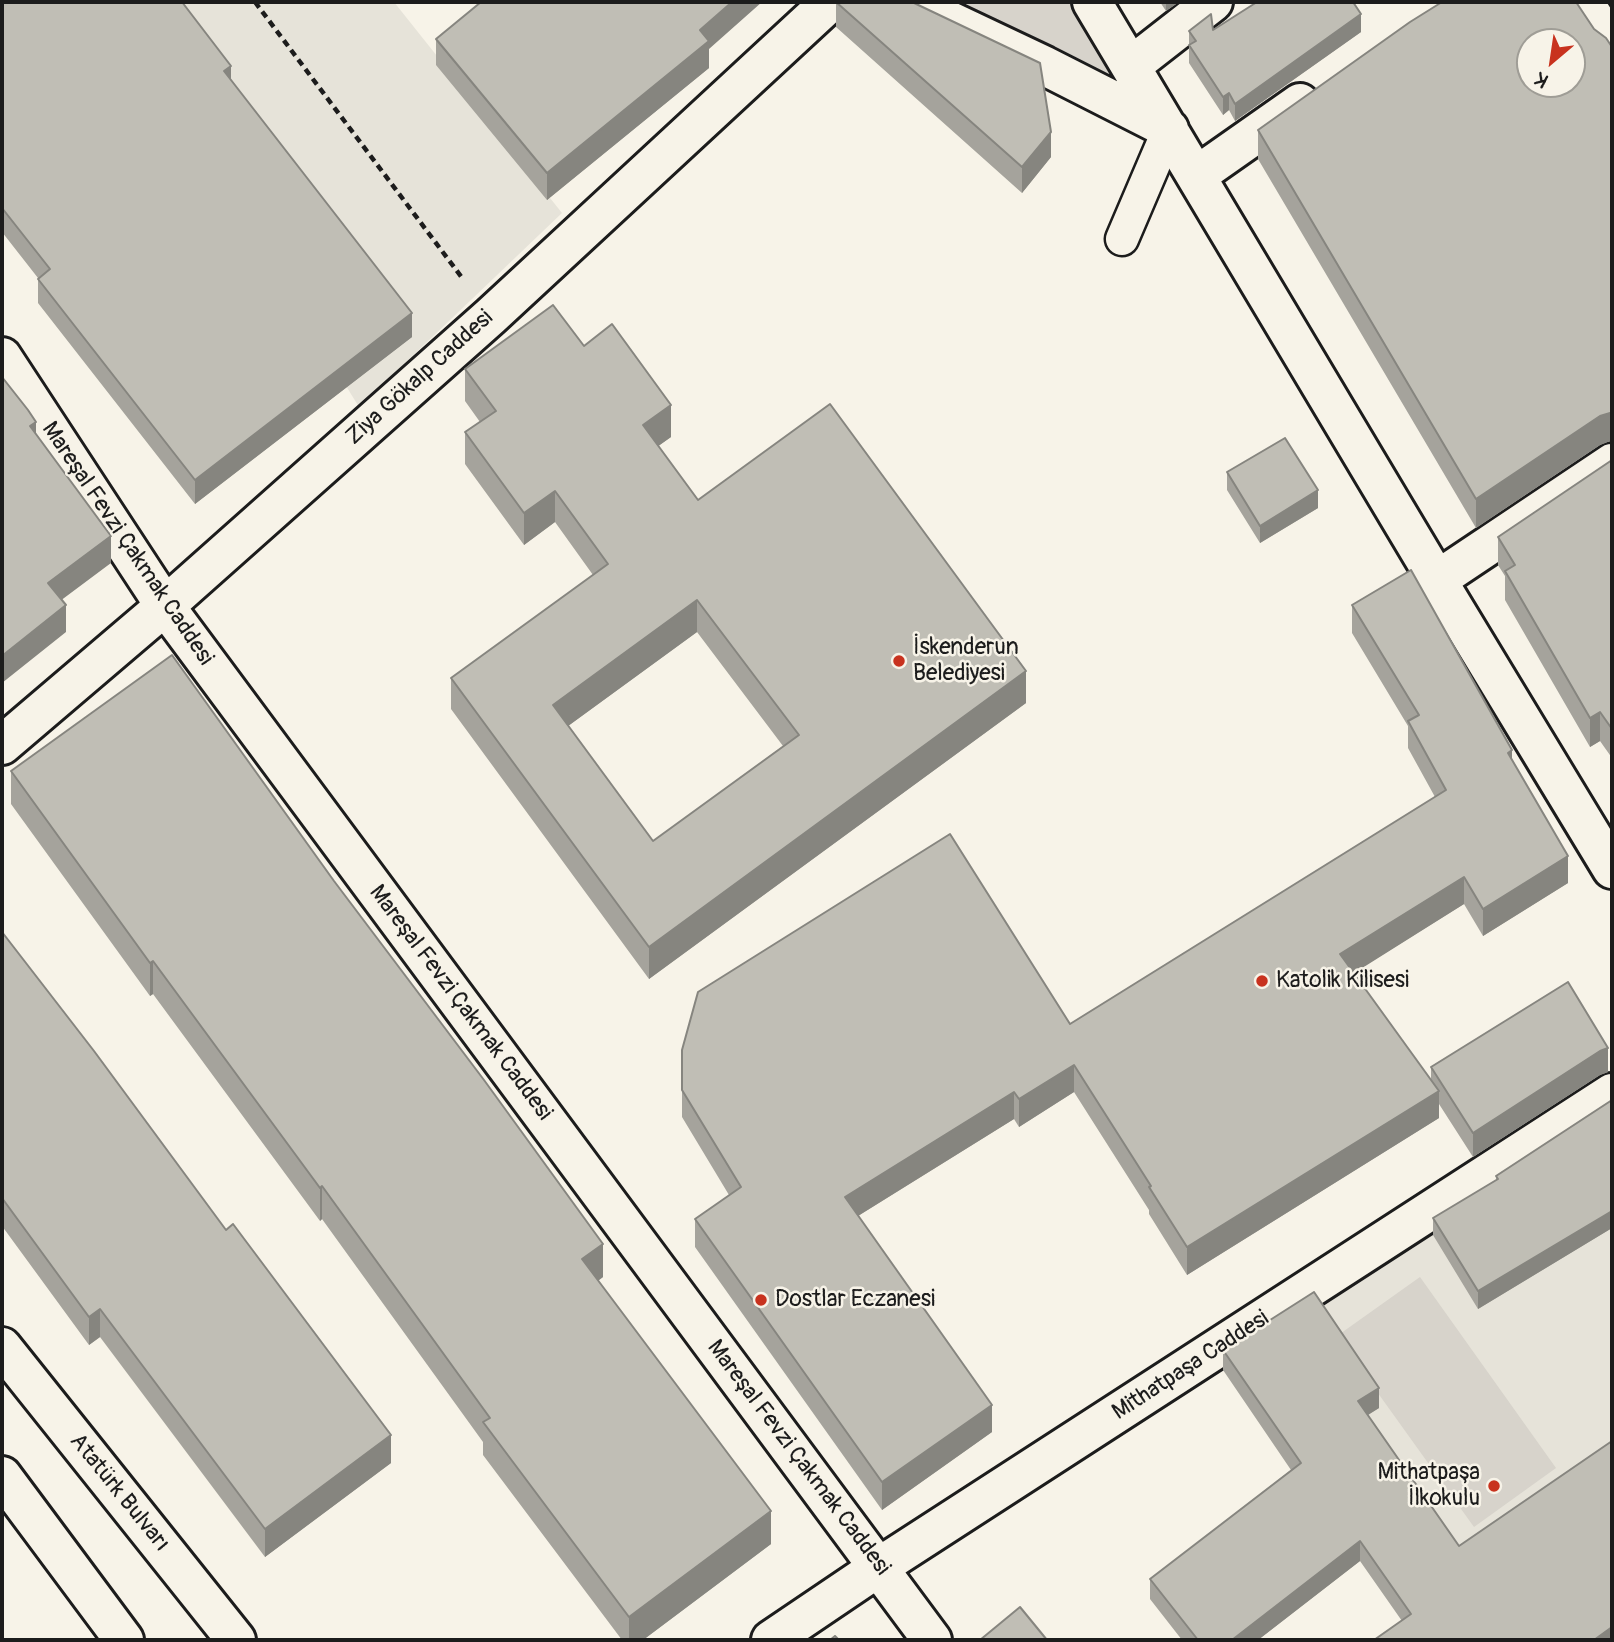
<!DOCTYPE html>
<meta charset="utf-8">
<style>
body{margin:0}
#map{position:relative;width:1614px;height:1642px;overflow:hidden;background:#f7f3e8;font-family:Pangolin,sans-serif}
canvas{display:block}
.frame{position:absolute;inset:0;border:4px solid #1c1c1c;pointer-events:none}
.north{position:absolute;left:1516px;top:28px;width:70px;height:70px;box-sizing:border-box;background:#f7f3e8;border:2px solid #9f9d96;border-radius:50%;rotate:209deg;font-size:19px;font-weight:700;line-height:28px;text-align:center;color:#1c1c1c}
.north::after{content:'';display:block;margin:auto;width:24px;height:32px;background:#c8321e;clip-path:polygon(50% 0,100% 100%,50% 72%,0 100%)}
</style>
<div id="map">
<canvas width="1614" height="1642"></canvas>
<div class="frame"></div>
<div class="north">K</div>
</div>
<script>
const g = document.querySelector('canvas').getContext('2d');
g.lineJoin = 'round';
function fill(path, color) {
  g.fillStyle = color;
  g.fill(path, 'evenodd');
}
function poly(rows) {
  const path = new Path2D();
  for (const r of rows) {
    path.moveTo(r[0], r[1]);
    for (let i = 2; i < r.length; i += 2) path.lineTo(r[i], r[i + 1]);
  }
  return path;
}
function trace(path, color, width, dash) {
  g.strokeStyle = color;
  g.lineWidth = width;
  g.lineCap = dash ? 'butt' : 'round';
  g.setLineDash(dash || []);
  g.stroke(path);
}
function drawText(font, color, halo, rows, align = 'center') {
  g.font = font + ' Pangolin,sans-serif';
  g.lineWidth = 5;
  g.setLineDash([]);
  g.textBaseline = 'middle';
  g.strokeStyle = halo;
  g.fillStyle = color;
  for (const [text, x, y, turn = 0] of rows) {
    g.save();
    g.translate(x, y);
    g.rotate((+turn || 0) * Math.PI / 180);
    g.textAlign = isNaN(turn) ? turn : align;
    if (halo) g.strokeText(text, 0, 0);
    g.fillText(text, 0, 0);
    g.restore();
  }
}
const built = poly([
 [109,2,394,2,562,213,359,407],
 [1612,1109,1612,1640,1481,1640,1270,1331]
]);
const green = poly([
 [938,2,1077,2,1134,99],
 [1420,1277,1556,1468,1474,1527,1337,1336]
]);
const path = poly([
 [255,2,463,279]
]);
const service = poly([
 [1122,239,1169,129]
]);
const minor = poly([
 [910,2,1045,66,1169,129],
 [1092,2,1437,580,1612,869],
 [1584,2,1612,46],
 [1131,66,1213,2],
 [1196,176,1300,103],
 [2,357,165,606,932,1640],
 [1437,580,1612,463],
 [2,745,165,606,491,316,830,2]
]);
const tertiary = poly([
 [2,1347,236,1640],
 [2,1476,124,1640],
 [771,1640,879,1567,1612,1093]
]);
const wall = poly([
 [2,2,231,79,412,337,195,504,38,303,38,278,2,232],
 [836,2,1051,157,1022,193,836,27],
 [1160,2,1179,2,1166,11],
 [1594,29,1612,47,1612,442,1610,441,1600,445,1476,528,1258,159,1258,130],
 [1213,30,1361,32,1235,121,1229,110,1223,115,1189,63,1189,31],
 [436,39,709,49,709,68,547,200,436,65],
 [584,346,671,437,658,446,698,500,1026,703,649,979,451,709,451,678,593,575,555,522,524,545,465,464,465,432,480,422,465,401,465,369],
 [697,632,783,746,653,841,568,726],
 [1612,460,1612,758,1600,741,1590,747,1505,600,1505,576,1498,565,1498,537],
 [1227,472,1318,508,1260,543,1227,490],
 [1352,605,1512,760,1568,883,1483,936,1464,904,1353,973,1431,1080,1431,1067,1608,1072,1600,1075,1473,1157,1439,1104,1439,1118,1187,1275,1149,1214,1149,1210,1074,1092,1019,1127,1014,1119,858,1216,992,1432,882,1510,695,1247,695,1219,729,1195,682,1117,682,1050,1070,1024,1435,797,1408,748,1408,726,1352,633],
 [11,771,603,1277,598,1281,771,1544,643,1640,622,1640,483,1455,483,1442,322,1219,320,1221,153,994,150,996,11,804],
 [2,932,391,1463,265,1557,100,1337,89,1345,2,1226],
 [1612,1100,1612,1229,1612,1228,1478,1309,1433,1235,1433,1218,1496,1180,1496,1176],
 [1223,1350,1379,1408,1368,1415,1459,1546,1612,1640,1402,1621,1360,1561,1258,1640,1182,1640,1150,1599,1150,1579,1291,1470,1223,1370]
]);
const shadedWall = poly([
 [732,2,762,2,709,49,709,68,547,200,547,173,700,30],
 [1166,2,1179,2,1166,11],
 [1361,14,1361,32,1235,121,1235,104],
 [231,66,231,90,224,71],
 [1229,93,1229,110,1223,115,1223,97],
 [1051,132,1051,157,1022,193,1022,167],
 [412,313,412,337,195,504,195,480],
 [671,405,671,437,643,457,643,425],
 [1610,413,1610,441,1600,445,1476,528,1476,499,1600,416],
 [36,422,36,448,30,426],
 [1318,490,1318,508,1260,543,1260,526],
 [555,491,555,522,524,545,524,513],
 [111,536,111,563,48,610,48,583],
 [697,600,697,632,553,737,553,705],
 [66,605,66,632,2,683,2,656],
 [1026,671,1026,703,649,979,649,947],
 [1600,712,1600,741,1590,747,1590,718],
 [1512,750,1512,777,1508,753],
 [1568,856,1568,883,1483,936,1483,909],
 [1464,877,1464,904,1340,982,1340,954],
 [153,961,153,994,150,996,150,963],
 [1608,1048,1608,1072,1600,1075,1473,1157,1473,1133,1600,1051],
 [1074,1065,1074,1092,1019,1127,1019,1099],
 [1439,1091,1439,1118,1187,1275,1187,1247],
 [1014,1092,1014,1119,845,1224,845,1197],
 [322,1186,322,1219,320,1221,320,1188],
 [1612,1211,1612,1228,1478,1309,1478,1291],
 [603,1244,603,1277,582,1292,582,1259],
 [100,1309,100,1337,89,1345,89,1317],
 [1379,1388,1379,1408,1358,1421,1358,1401],
 [992,1405,992,1432,882,1510,882,1482],
 [391,1435,391,1463,265,1557,265,1529],
 [771,1511,771,1544,643,1640,629,1640,629,1617],
 [1360,1541,1360,1561,1258,1640,1232,1640],
 [1612,1627,1612,1640,1594,1640]
]);
const building = poly([
 [2,2,182,2,231,66,224,71,412,313,195,480,38,279,50,269,2,208,2,2],
 [481,2,732,2,700,30,709,41,547,173,436,39,481,2],
 [836,2,912,2,1040,63,1051,132,1022,167,836,2],
 [1257,2,1353,2,1361,14,1235,104,1229,93,1223,97,1189,45,1196,41,1189,31,1211,14,1213,30,1257,2],
 [1442,2,1576,2,1594,29,1606,38,1612,47,1612,413,1610,413,1600,416,1476,499,1258,130,1410,22,1442,2],
 [1530,42,1572,42,1572,84,1530,84,1530,42],
 [553,305,584,346,612,324,671,405,643,425,698,500,830,404,1026,671,649,947,451,678,608,564,555,491,524,513,465,432,496,411,465,369,553,305],
 [697,600,799,735,653,841,553,705,697,600],
 [2,377,28,410,36,422,30,426,111,536,48,583,66,605,2,656,2,377],
 [1285,438,1318,490,1260,526,1227,472,1285,438],
 [1612,460,1612,729,1600,712,1590,718,1505,571,1515,565,1498,537,1612,460],
 [1411,570,1512,750,1508,753,1568,856,1483,909,1464,877,1340,954,1439,1091,1187,1247,1149,1187,1151,1186,1074,1065,1019,1099,1014,1092,845,1197,992,1405,882,1482,695,1219,741,1187,682,1090,682,1050,698,992,950,834,1070,1024,1446,790,1408,721,1419,715,1352,605,1411,570],
 [172,655,334,881,484,1080,603,1244,582,1259,771,1511,629,1617,483,1422,490,1418,322,1186,320,1188,153,961,150,963,11,771,172,655],
 [2,932,94,1051,226,1230,233,1224,391,1435,265,1529,100,1309,89,1317,2,1198,2,932],
 [1568,982,1608,1048,1600,1051,1473,1133,1431,1067,1568,982],
 [1612,1100,1612,1212,1612,1211,1478,1291,1433,1218,1498,1179,1496,1176,1612,1100],
 [1314,1292,1379,1388,1358,1401,1459,1546,1612,1441,1612,1627,1594,1640,1374,1640,1411,1614,1360,1541,1232,1640,1198,1640,1150,1579,1301,1463,1223,1350,1314,1292],
 [1020,1607,1047,1640,980,1640,1020,1607],
 [835,1636,839,1640,830,1640,835,1636]
]);
const markers = [
 [899,661,7,"#c8321e"],
 [1262,981,7,"#c8321e"],
 [761,1300,7,"#c8321e"],
 [1494,1486,7,"#c8321e"]
];
const streetNames = [
 ["Ziya Gökalp Caddesi",420,378,-42],
 ["Mareşal Fevzi Çakmak Caddesi",127,544,56],
 ["Mareşal Fevzi Çakmak Caddesi",460,1003,53],
 ["Mithatpaşa Caddesi",1191,1366,-33],
 ["Mareşal Fevzi Çakmak Caddesi",798,1458,53],
 ["Atatürk Bulvarı",119,1493,51]
];
const poiNames = [
 ["İskenderun",913,648],
 ["Belediyesi",913,674],
 ["Katolik Kilisesi",1276,981],
 ["Dostlar Eczanesi",775,1300],
 ["Mithatpaşa",1480,1473,"right"],
 ["İlkokulu",1480,1499,"right"]
];
fill(built, '#e6e3d9');
fill(green, '#d7d3cb');
trace(service, '#1c1c1c', 37);
trace(minor, '#1c1c1c', 44);
trace(tertiary, '#1c1c1c', 44);
trace(path, '#1c1c1c', 4.5, [7, 5]);
trace(service, '#f7f3e8', 32);
trace(minor, '#f7f3e8', 38);
trace(tertiary, '#f7f3e8', 38);
fill(wall, '#a5a39c');
fill(shadedWall, '#86857f');
fill(building, '#c0beb5');
trace(building, '#86857f', 2);
for (const [x, y, r, color] of markers) {
  const dot = new Path2D();
  dot.arc(x, y, r, 0, 2 * Math.PI);
  g.fillStyle = color;
  g.fill(dot);
  trace(dot, '#f7f3e8', 2.5);
}
drawText('23px', '#1c1c1c', '#f7f3e8', streetNames);
drawText('23px', '#1c1c1c', '#f7f3e8', poiNames, 'left');
</script>
